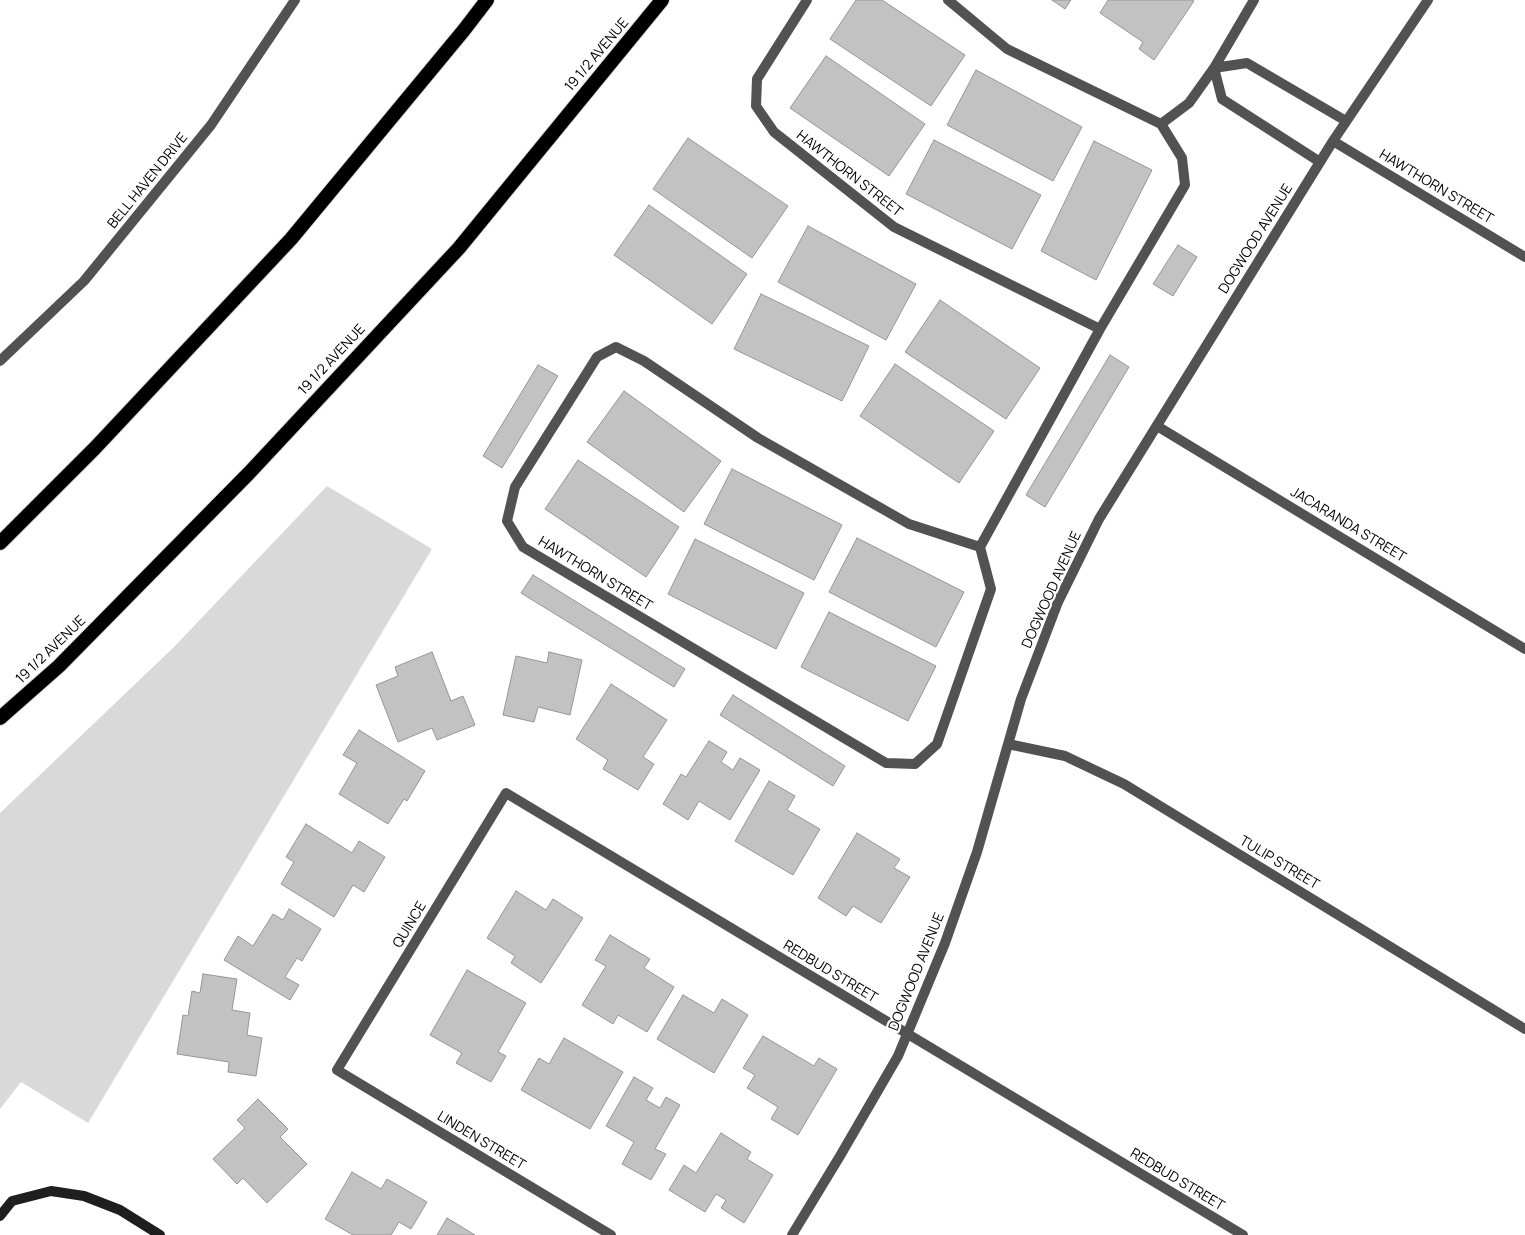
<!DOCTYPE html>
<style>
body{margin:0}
canvas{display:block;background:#fff}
</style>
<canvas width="1525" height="1235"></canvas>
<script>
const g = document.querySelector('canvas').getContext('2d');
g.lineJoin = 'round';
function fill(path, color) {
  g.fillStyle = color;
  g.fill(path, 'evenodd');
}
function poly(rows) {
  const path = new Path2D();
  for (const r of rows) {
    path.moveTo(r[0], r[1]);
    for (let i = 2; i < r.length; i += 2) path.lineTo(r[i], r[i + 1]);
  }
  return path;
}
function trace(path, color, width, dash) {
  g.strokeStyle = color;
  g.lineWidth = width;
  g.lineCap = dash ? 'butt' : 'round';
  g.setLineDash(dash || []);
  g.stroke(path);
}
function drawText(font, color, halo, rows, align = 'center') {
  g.font = font + ' Manrope,sans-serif';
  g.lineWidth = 4.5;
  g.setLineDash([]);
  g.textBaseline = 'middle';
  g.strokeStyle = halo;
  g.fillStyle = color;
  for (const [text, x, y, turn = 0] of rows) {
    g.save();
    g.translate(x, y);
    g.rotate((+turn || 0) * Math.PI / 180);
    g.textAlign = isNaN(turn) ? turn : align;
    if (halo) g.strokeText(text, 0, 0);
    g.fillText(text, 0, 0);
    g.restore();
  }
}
const green = poly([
 [327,486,432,549,88,1123,21,1082,0,1109,0,813,174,647]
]);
const building = poly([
 [856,0,882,0,965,55,931,106,830,39,856,0],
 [1052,0,1071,0,1065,9,1052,0],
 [1108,0,1192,0,1194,1,1154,60,1139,49,1143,42,1100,13,1108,0],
 [826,56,925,124,889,176,790,108,826,56],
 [976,70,1082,127,1053,181,947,125,976,70],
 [688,138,788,206,752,258,653,189,688,138],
 [934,140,1041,195,1012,249,906,194,934,140],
 [1094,141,1152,170,1096,280,1041,251,1094,141],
 [649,205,747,274,712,324,614,255,649,205],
 [808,226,916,284,886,340,778,282,808,226],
 [1178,245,1197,257,1173,296,1153,284,1178,245],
 [761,294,869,346,842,401,734,349,761,294],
 [940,300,1040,368,1006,419,905,352,940,300],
 [1110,355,1129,367,1045,507,1026,495,1110,355],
 [895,364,994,431,959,483,860,416,895,364],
 [538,365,558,376,502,468,483,456,538,365],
 [624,391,721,461,684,512,587,442,624,391],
 [578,460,679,527,646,577,545,509,578,460],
 [732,469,842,525,814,580,704,524,732,469],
 [857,538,964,592,936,647,829,592,857,538],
 [695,539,804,593,776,649,668,594,695,539],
 [533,575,685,669,674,687,521,593,533,575],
 [829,612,936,666,908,721,801,667,829,612],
 [432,652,451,701,463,696,475,725,437,740,432,728,398,742,376,685,398,676,395,667,432,652],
 [549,652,582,660,570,715,538,707,534,722,503,715,516,656,547,663,549,652],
 [611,684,667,720,643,757,654,764,638,790,603,769,608,760,576,739,611,684],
 [733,695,845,766,833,786,720,715,733,695],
 [359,730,425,771,407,801,404,799,388,824,339,794,357,763,343,755,359,730],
 [709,741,727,752,721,762,733,770,740,758,760,770,730,820,699,801,688,820,663,804,681,774,686,777,709,741],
 [769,781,795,796,787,810,820,829,793,875,735,841,769,781],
 [306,824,352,853,359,841,385,857,364,892,353,885,334,917,281,884,294,862,286,857,306,824],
 [857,833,900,859,894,868,910,877,881,923,853,906,846,916,818,898,857,833],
 [516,891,546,910,553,899,583,918,541,983,511,963,515,956,487,938,516,891],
 [289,909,321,929,302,961,297,958,285,977,299,985,290,1000,224,960,238,936,253,946,273,914,283,920,289,909],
 [610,935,650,959,644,968,674,987,647,1032,618,1015,613,1024,582,1005,606,966,595,960,610,935],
 [467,970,526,1003,498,1052,506,1056,491,1082,456,1063,462,1053,430,1035,467,970],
 [203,974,237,979,232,1010,250,1013,247,1035,262,1038,256,1076,228,1072,229,1062,177,1054,183,1015,188,1016,192,991,200,993,203,974],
 [683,995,714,1013,722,999,748,1015,714,1073,657,1039,683,995],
 [763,1036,814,1066,819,1058,837,1069,798,1135,771,1119,778,1107,747,1088,755,1075,743,1068,763,1036],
 [564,1038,623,1072,590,1129,521,1090,539,1058,549,1064,564,1038],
 [634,1077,653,1088,646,1100,660,1108,666,1097,680,1105,655,1149,666,1154,651,1180,622,1164,634,1142,606,1126,634,1077],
 [258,1099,288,1129,280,1137,307,1164,267,1203,243,1178,237,1184,213,1159,245,1128,237,1120,258,1099],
 [721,1133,751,1152,747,1159,773,1175,744,1223,721,1208,726,1200,716,1194,705,1212,669,1190,684,1165,696,1173,721,1133],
 [352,1172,381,1189,387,1179,427,1202,411,1229,399,1222,391,1235,353,1235,325,1219,352,1172],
 [447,1218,475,1235,437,1235,447,1218]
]);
const minor = poly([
 [807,0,757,79,756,106,774,132,894,227,1100,329,980,547,991,589,937,744,915,764,886,763,523,547,507,521,515,487,597,357,616,347,644,361,758,438,909,524,980,547],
 [948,0,1007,49,1161,124,1189,103,1214,68,1254,0],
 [1214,68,1222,99,1320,162],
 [1214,68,1247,63,1346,121],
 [1333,141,1525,257],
 [1100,329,1185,185,1182,158,1161,124],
 [0,361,84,281,211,125,295,0],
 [1157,426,1525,649],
 [1008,744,1065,756,1124,784,1525,1029],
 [611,1235,337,1070,506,793,1243,1235],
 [792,1235,840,1156,898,1056,945,943,977,852,1021,699,1058,602,1099,519,1333,141,1428,0]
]);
const secondary = poly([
 [0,1216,12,1201,51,1191,84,1196,120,1210,160,1235]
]);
const trunk = poly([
 [0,543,95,448,291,239,464,30,487,0],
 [0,718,59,666,250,472,459,248,662,0]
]);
const streetNames = [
 ["19 1/2 AVENUE",597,55,-50],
 ["HAWTHORN STREET",849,174,38],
 ["BELL HAVEN DRIVE",148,181,-51],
 ["HAWTHORN STREET",1436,187,31],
 ["DOGWOOD AVENUE",1256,239,-58],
 ["19 1/2 AVENUE",332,360,-47],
 ["JACARANDA STREET",1348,525,31],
 ["HAWTHORN STREET",595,574,31],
 ["DOGWOOD AVENUE",1052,590,-66],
 ["19 1/2 AVENUE",51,650,-44],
 ["TULIP STREET",1279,863,31],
 ["QUINCE",410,925,-59],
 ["REDBUD STREET",830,972,31],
 ["DOGWOOD AVENUE",917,972,-68],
 ["LINDEN STREET",481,1141,31],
 ["REDBUD STREET",1177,1180,31]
];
fill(green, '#d9d9d9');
fill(building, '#c2c2c2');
trace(building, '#969696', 1);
trace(trunk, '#dbdbdb', 16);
trace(minor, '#525252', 10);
trace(secondary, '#1f1f1f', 10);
trace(trunk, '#000', 14);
drawText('14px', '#000', '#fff', streetNames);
</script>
